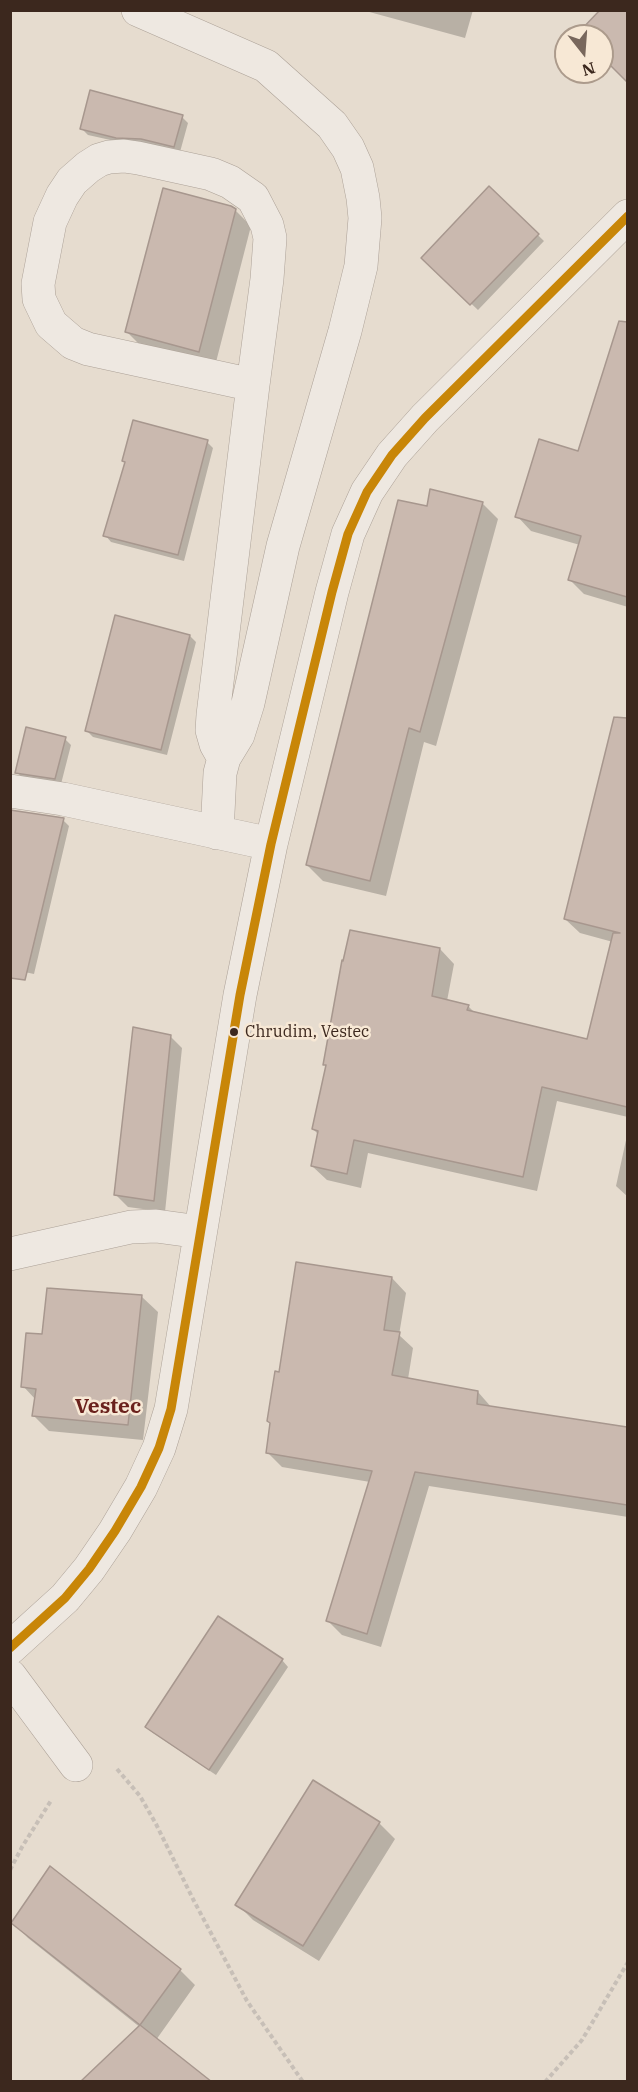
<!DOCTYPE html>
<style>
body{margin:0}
#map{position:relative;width:638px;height:2092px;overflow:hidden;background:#e6dccf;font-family:"IBM Plex Serif",serif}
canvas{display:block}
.frame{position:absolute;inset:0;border:12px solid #3c281e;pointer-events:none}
.north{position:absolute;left:554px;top:24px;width:60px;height:60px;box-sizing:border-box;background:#f7e8d5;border:2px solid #ac9b8c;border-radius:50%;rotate:163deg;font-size:16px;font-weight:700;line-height:24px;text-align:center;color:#3c281e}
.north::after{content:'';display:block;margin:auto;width:21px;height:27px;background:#78675c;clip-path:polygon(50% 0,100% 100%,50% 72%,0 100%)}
</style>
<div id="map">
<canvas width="638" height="2092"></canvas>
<div class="frame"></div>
<div class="north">N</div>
</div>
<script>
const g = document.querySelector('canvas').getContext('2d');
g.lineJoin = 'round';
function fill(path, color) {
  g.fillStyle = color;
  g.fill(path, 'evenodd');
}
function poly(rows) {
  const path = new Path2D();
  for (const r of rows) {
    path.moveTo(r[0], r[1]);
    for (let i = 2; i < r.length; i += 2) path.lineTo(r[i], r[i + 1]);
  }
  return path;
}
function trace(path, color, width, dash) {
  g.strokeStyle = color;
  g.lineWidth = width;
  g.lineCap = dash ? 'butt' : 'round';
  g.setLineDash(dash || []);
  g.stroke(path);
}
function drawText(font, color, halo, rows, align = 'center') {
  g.font = font + ' "IBM Plex Serif",serif';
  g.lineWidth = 5;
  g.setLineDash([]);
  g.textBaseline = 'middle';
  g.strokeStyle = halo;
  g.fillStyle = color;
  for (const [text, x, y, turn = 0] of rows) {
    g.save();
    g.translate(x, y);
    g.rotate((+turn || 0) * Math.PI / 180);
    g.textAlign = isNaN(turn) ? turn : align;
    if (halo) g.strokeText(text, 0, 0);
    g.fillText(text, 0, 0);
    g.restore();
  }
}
const shadow = poly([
 [362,10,473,10,465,38],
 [624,10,628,10,628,80,602,54,602,36,584,36],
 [182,117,188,123,180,152,124,143,88,135,82,129],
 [489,188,544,241,478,310,423,258],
 [235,210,251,226,215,366,143,348,127,332],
 [613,346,628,350,628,607,584,594,570,580,580,545,531,531,517,516,579,453],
 [207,442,213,448,184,561,111,542,105,535,126,463,124,461],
 [482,503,498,519,436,746,424,742,386,896,323,881,307,865,428,508],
 [190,636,196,642,167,755,93,737,87,731],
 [65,739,71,745,61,784,23,779,17,772],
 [603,766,628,772,628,1117,557,1101,537,1191,368,1153,361,1188,327,1180,312,1166,319,1135,313,1129,327,1067,324,1064,440,949,454,964,447,1001,468,1006,476,1014,589,1040,613,942,580,933,565,919],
 [63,820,69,826,34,974,10,969],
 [170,1036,182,1048,165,1212,128,1207,116,1195],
 [628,1131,628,1197,616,1186],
 [392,1278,406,1293,399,1335,413,1348,408,1379,478,1392,492,1408,628,1429,628,1517,429,1486,381,1647,342,1635,328,1621,370,1482,282,1467,268,1453,281,1373],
 [142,1297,158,1312,143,1440,49,1431,34,1416,36,1400,23,1386,43,1336],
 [282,1660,288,1667,216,1775,153,1733,146,1727],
 [313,1782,379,1823,395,1839,319,1961,253,1920,237,1904],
 [13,1922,180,1970,195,1985,156,2040,28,1938]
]);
const building = poly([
 [600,10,627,10,627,82,602,57,602,36,581,36,578,33,600,10],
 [90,90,183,115,174,147,141,139,116,138,80,129,90,90],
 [489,186,539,234,470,305,421,258,489,186],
 [163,188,231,206,236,209,199,352,125,332,163,188],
 [619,321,627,322,627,597,568,580,581,536,515,517,539,439,578,451,619,321],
 [133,420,208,440,178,555,103,536,125,462,122,461,133,420],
 [430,489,483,502,420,732,409,728,370,881,306,865,398,500,427,506,430,489],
 [115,615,190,635,161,750,85,731,115,615],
 [614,717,627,718,627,1107,542,1087,523,1177,354,1140,347,1174,311,1166,318,1131,312,1129,326,1065,323,1065,342,960,343,961,350,930,440,948,432,996,469,1005,467,1010,587,1039,613,933,620,933,564,919,614,717],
 [26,727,66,737,55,779,15,773,26,727],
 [10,810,64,818,25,980,10,978,10,810],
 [133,1027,171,1035,154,1201,114,1195,133,1027],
 [296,1262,392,1277,384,1330,400,1332,392,1375,478,1391,477,1404,627,1427,627,1505,415,1472,367,1634,326,1621,372,1471,266,1453,270,1423,267,1421,275,1371,279,1372,296,1262],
 [47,1288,142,1295,128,1425,32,1416,36,1389,21,1387,26,1333,42,1334,47,1288],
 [218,1616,283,1659,209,1770,145,1727,218,1616],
 [313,1780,380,1822,303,1946,235,1905,313,1780],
 [50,1866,181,1969,140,2025,11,1923,50,1866],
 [140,2025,212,2082,80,2082,140,2025]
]);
const path = poly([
 [117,1769,140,1796,156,1824,194,1901,247,2001,303,2082],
 [10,1870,22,1847,52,1799],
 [545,2082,582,2040,628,1962]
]);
const minor = poly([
 [138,10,266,66,332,125,348,148,357,168,363,198,365,218,361,266,345,331,283,546,248,703,238,735,224,758,220,773,217,833],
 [224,758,216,744,212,730,213,715,253,385,88,349,73,343,51,324,39,299,38,284,50,222,62,196,72,181,88,167,99,160,109,157,124,156,138,158,211,174,230,182,253,198,267,225,270,238,267,279,253,385],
 [10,791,63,799,271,844],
 [10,1254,131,1227,156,1226,200,1232],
 [10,1648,65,1598,89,1569,115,1531,141,1487,159,1448,171,1409,240,995,271,844,332,592,348,534,367,492,392,455,425,418,628,216],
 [10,1676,76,1765]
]);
const bus1 = poly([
 [10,1648,65,1598,89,1569,115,1531,141,1487,159,1448,171,1409,240,995,271,844,332,592,348,534,367,492,392,455,425,418,628,216]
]);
const markers = [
 [234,1032,5,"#3c281e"]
];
const busNames = [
 ["Chrudim, Vestec",245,1032]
];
const quarterNames = [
 ["Vestec",108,1407]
];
fill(shadow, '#0003');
fill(building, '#cab9af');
trace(building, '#a7978e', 1.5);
trace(minor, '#aca197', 34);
trace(path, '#c7bfb7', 4, [4.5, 3]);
trace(minor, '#eee8e1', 33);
trace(bus1, '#c88608', 9);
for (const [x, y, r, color] of markers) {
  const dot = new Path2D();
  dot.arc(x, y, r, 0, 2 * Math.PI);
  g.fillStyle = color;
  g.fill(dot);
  trace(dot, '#f7e8d5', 2);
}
drawText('16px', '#3c281e', '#f7e8d5', busNames, 'left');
drawText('bold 21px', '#6a211c', '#f7e8d5', quarterNames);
</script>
